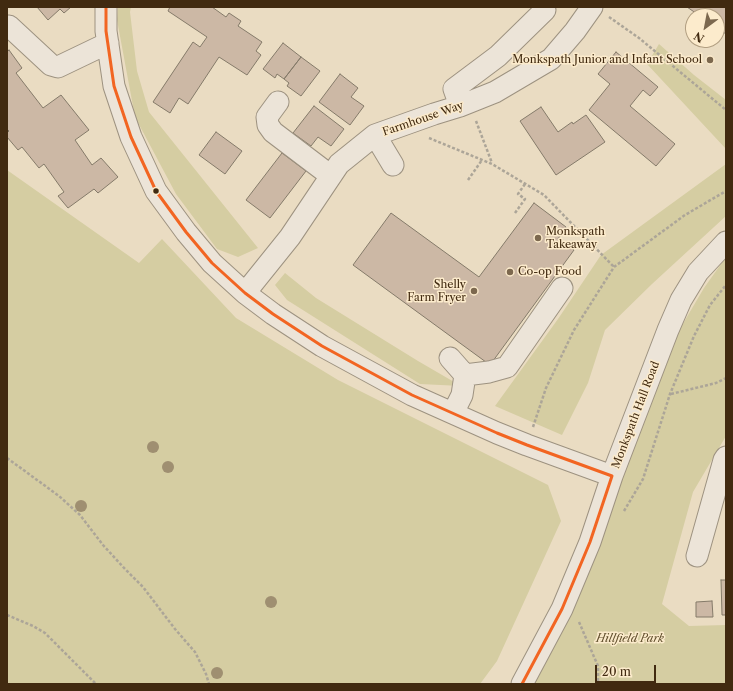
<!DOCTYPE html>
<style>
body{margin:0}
#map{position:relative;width:733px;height:691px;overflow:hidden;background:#eadcc2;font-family:"Libre Caslon Text",serif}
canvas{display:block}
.frame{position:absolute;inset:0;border:8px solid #412a10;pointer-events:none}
.north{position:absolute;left:685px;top:8px;width:40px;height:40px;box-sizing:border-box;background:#fcebcc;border:1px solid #b19e81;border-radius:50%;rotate:212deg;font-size:11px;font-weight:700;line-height:16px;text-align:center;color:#412a10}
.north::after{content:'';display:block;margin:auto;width:14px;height:18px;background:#7c684e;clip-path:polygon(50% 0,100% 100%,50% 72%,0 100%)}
.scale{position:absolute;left:595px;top:665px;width:61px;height:18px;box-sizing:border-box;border:2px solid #412a10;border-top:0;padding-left:5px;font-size:12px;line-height:14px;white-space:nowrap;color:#412a10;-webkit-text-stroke:3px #fcebcc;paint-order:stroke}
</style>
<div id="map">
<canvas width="733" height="691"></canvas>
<div class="frame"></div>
<div class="north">N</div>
<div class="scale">20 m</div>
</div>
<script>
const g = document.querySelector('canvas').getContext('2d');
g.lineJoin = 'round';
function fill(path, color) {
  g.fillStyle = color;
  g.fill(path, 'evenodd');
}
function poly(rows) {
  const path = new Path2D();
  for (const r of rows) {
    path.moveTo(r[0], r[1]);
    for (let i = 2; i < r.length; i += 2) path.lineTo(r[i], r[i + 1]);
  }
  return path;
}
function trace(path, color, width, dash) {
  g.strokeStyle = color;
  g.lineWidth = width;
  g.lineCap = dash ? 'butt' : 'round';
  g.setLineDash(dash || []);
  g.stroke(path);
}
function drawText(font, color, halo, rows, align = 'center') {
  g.font = font + ' "Libre Caslon Text",serif';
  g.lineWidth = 3;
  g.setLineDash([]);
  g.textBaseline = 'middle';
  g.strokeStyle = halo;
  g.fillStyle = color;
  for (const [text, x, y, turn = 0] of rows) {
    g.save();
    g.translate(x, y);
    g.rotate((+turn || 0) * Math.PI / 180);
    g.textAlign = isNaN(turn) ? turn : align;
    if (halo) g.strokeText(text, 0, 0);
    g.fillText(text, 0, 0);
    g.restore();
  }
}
const green = poly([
 [118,7,131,7,130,12,137,71,149,112,258,248,238,257,217,249,176,194,135,117,117,20],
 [659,44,694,75,726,100,726,149,647,64],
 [726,164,726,216,652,284,605,330,588,383,562,435,495,406,558,319,601,255],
 [7,170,139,263,162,239,236,318,338,380,548,485,561,521,497,661,480,684,7,684],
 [726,257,726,436,693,492,662,604,689,626,726,625,726,684,531,684,654,385,681,327,704,288],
 [285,273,316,298,418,361,461,386,420,384,287,300,275,285]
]);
const building = poly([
 [37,7,71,7,64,13,60,9,48,20,37,7],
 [170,7,212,7,226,17,229,13,241,21,238,26,262,42,256,51,261,55,247,75,219,57,188,104,179,98,170,113,153,102,193,42,200,47,207,37,168,11,170,7],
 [687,7,726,7,726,34,717,28,717,16,700,16,687,7],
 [283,43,301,57,284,79,277,74,275,78,263,69,283,43],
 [9,50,22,68,16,73,43,108,61,95,89,130,75,140,92,165,101,158,118,177,98,193,94,189,68,208,58,196,64,192,44,164,39,168,22,147,18,150,7,137,7,133,9,131,7,129,7,52,9,50],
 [616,52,658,87,650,96,643,90,630,106,675,144,656,166,589,110,610,84,598,74,616,52],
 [301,57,320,71,301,96,287,86,289,83,284,79,301,57],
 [340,74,358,88,351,97,364,106,350,125,319,102,340,74],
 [314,106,344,129,331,146,318,137,311,146,293,133,314,106],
 [541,107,558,132,572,122,573,124,586,115,605,142,556,175,520,121,541,107],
 [216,132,242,151,225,174,199,155,216,132],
 [282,153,306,171,270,218,246,200,282,153],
 [534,203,566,227,558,239,574,250,490,365,353,265,391,213,479,277,534,203],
 [721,580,726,580,726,615,722,615,721,580],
 [712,601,713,617,696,617,696,602,712,601]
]);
const path = poly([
 [609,17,639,38,726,110],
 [476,121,492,163],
 [429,138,492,164,544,195,614,267],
 [468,180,482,160],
 [515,213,525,199,518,194,525,184],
 [671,394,716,383,726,378],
 [533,427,546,388,574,330,614,267,685,215,726,191],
 [7,458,59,496,80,515,103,545,125,569,143,587,175,629,195,652,206,674,209,684],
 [624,511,643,479,670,394,694,336,710,305,726,285],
 [7,615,33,626,45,633,96,684],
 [579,622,598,666,598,684]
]);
const minor = poly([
 [106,7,106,31,114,86,131,137,156,191,186,232,212,263,245,293,273,314,322,346,412,395,497,433,527,445,612,476],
 [9,26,51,65,58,67,108,43],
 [278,102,267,117,268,125,273,132,331,176],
 [460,106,454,89,498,56,545,10],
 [375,135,393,165],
 [245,293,290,237,339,164,375,135,434,114,460,106,495,92,551,59,575,31,592,7],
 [450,358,465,375,462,395,453,413],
 [465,375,489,372,507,367,562,288],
 [697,556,724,460,726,457],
 [522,684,562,609,590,542,612,476,668,330,681,300,698,272,726,242]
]);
const bus1 = poly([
 [106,7,106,31,114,86,131,137,156,191,186,232,212,263,245,293,273,314,322,346,412,395,497,433,527,445,612,476,590,542,562,609,522,684]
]);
const trees = [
 [153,447],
 [168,467],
 [81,506],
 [271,602],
 [217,673]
];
const markers = [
 [710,60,4,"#7c684e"],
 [156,191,3.5,"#412a10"],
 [538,238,4,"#7c684e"],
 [510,272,4,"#7c684e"],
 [474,291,4,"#7c684e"]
];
const poiNames = [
 ["Monkspath Junior and Infant School",702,60],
 ["Monkspath",546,232,"left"],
 ["Takeaway",546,245,"left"],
 ["Co-op Food",518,272,"left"],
 ["Shelly",466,285],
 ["Farm Fryer",466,298]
];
const streetNames = [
 ["Farmhouse Way",423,119,-19],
 ["Monkspath Hall Road",636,415,-69]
];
const parkNames = [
 ["Hillfield Park",630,639]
];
fill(green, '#d5cda2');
fill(building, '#ccb8a5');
trace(building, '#847a69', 1);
trace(minor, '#9d9280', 23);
trace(path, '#aca598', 2.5, [3, 2]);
trace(minor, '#ece4d8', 21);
trace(bus1, '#f26522', 3);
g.fillStyle = '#9f8f71';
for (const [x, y] of trees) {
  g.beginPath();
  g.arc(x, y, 6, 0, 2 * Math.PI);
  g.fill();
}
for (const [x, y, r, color] of markers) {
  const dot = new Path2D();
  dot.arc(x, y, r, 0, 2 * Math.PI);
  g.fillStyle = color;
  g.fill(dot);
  trace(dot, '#fcebcc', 1.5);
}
drawText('11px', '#412a10', '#fcebcc', poiNames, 'right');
drawText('11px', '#412a10', '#fcebcc', streetNames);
drawText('italic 11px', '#62502e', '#fcebcc', parkNames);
</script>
